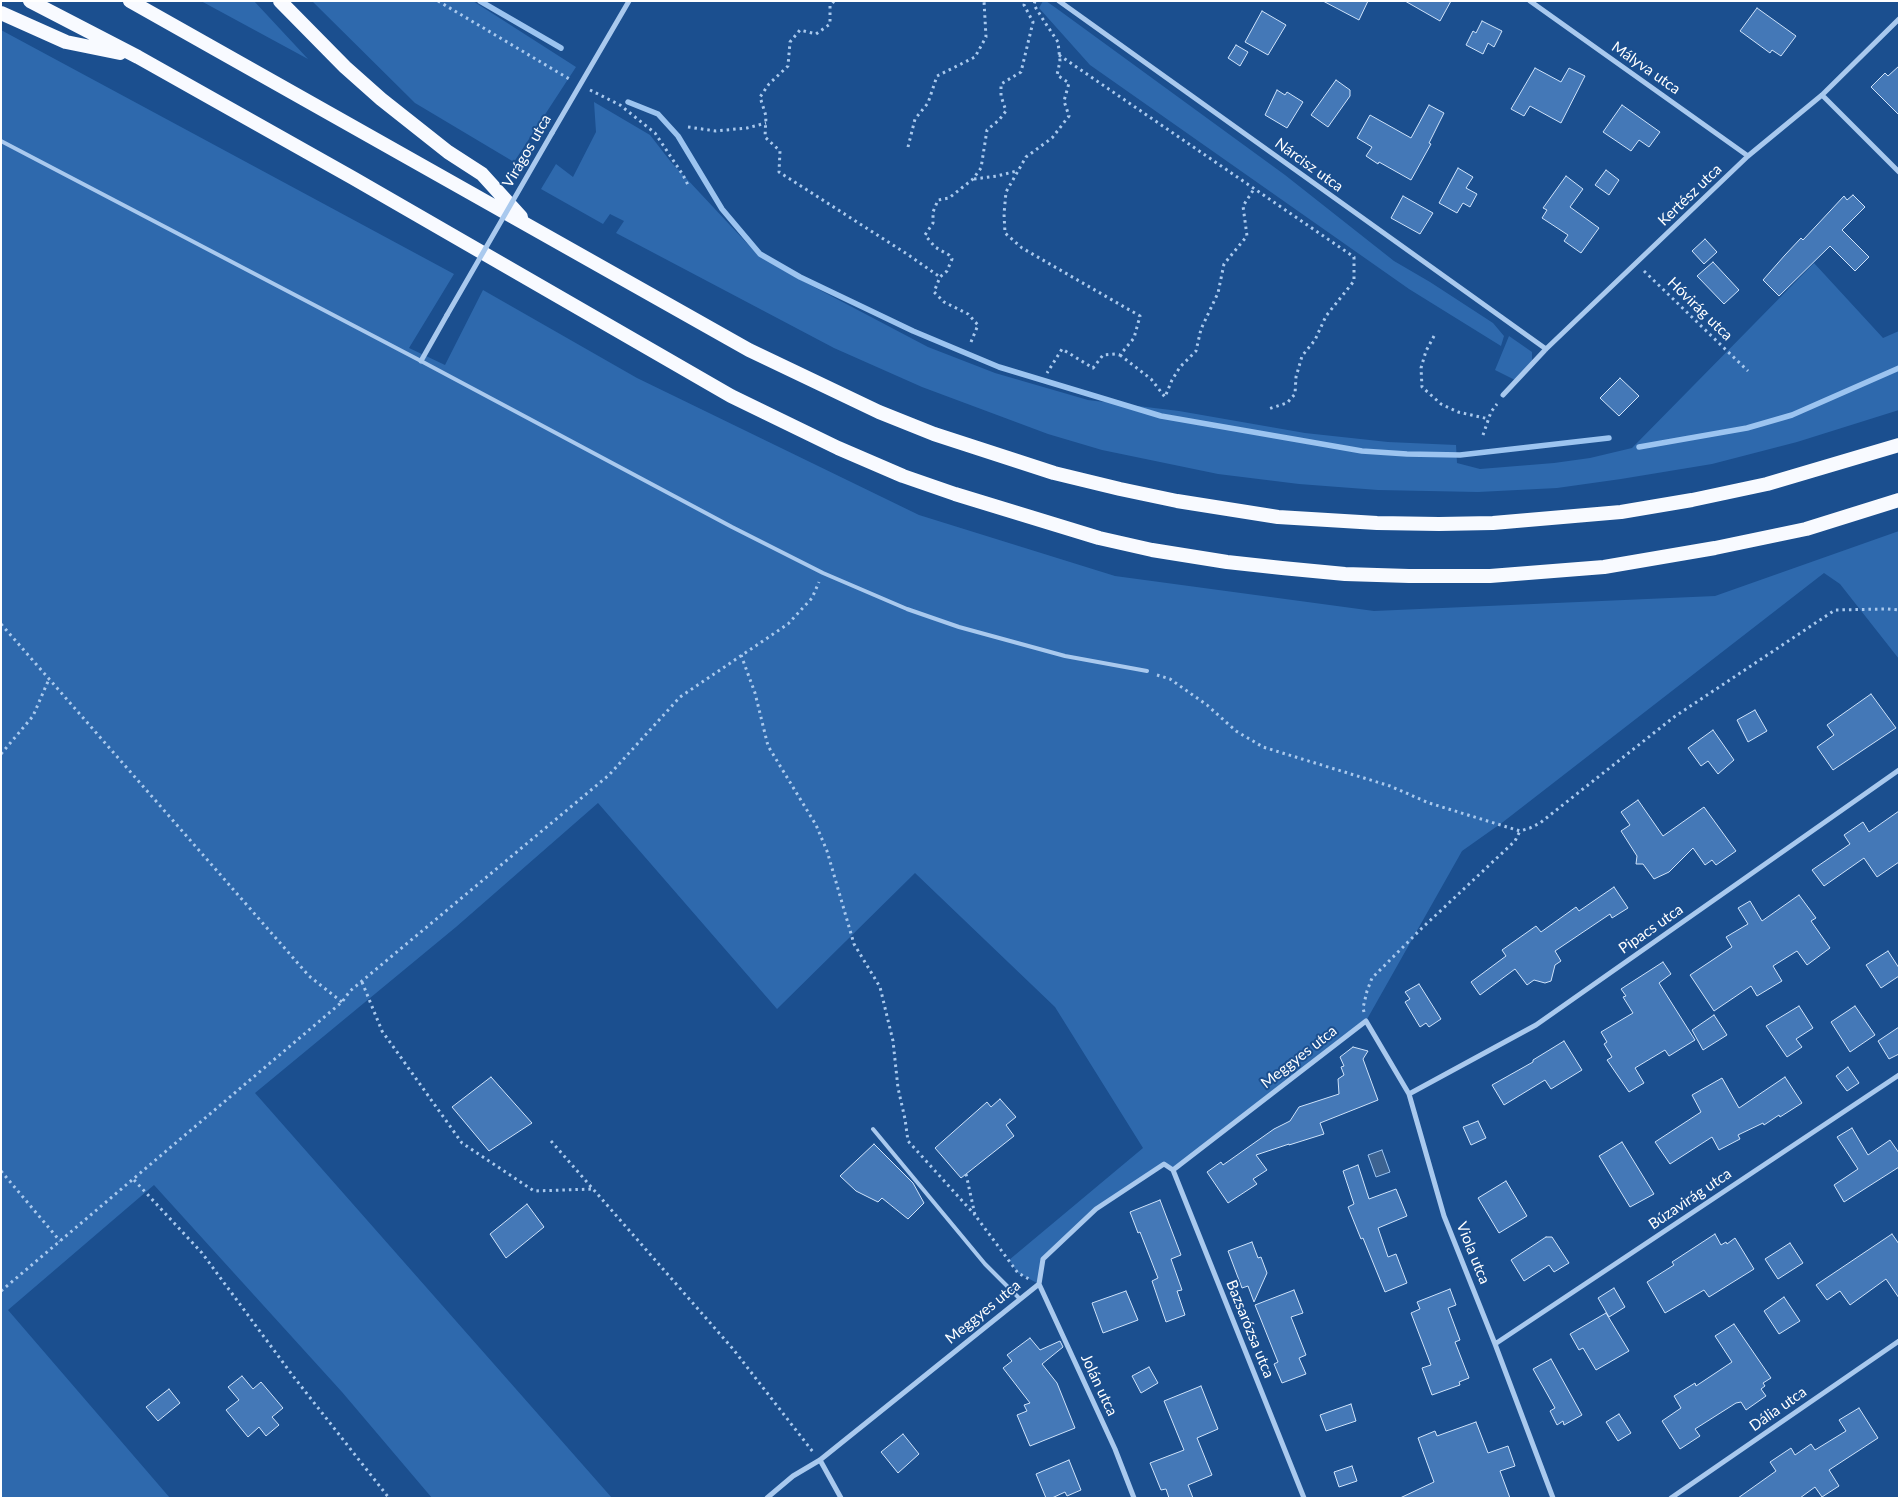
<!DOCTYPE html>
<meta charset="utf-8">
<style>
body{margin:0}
#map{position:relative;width:1900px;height:1499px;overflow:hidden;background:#1b4f8f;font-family:Lato,sans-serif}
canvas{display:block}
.frame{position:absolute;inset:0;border:2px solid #fff;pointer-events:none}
</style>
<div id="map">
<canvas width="1900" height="1499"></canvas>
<div class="frame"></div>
</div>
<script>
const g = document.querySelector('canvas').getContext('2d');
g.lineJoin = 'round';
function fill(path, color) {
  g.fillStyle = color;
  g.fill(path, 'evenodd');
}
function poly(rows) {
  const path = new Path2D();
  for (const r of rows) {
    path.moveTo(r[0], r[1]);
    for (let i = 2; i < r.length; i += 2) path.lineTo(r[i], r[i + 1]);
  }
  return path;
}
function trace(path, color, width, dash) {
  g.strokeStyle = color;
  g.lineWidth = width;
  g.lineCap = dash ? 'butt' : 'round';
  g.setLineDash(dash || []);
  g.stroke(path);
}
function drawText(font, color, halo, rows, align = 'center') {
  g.font = font + ' Lato,sans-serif';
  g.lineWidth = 4;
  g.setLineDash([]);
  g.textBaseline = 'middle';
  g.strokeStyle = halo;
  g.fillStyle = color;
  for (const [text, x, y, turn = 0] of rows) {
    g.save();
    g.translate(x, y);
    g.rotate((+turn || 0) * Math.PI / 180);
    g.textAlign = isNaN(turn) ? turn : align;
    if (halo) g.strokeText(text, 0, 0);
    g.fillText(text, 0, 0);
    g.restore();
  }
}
const green = poly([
 [201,1,254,1,308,59],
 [312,1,473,1,576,67,514,162,415,103],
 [1043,1,1046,1,1056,8,1285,175,1394,261,1430,282,1493,323,1504,336,1501,346,1409,289,1090,65,1039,8],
 [1,30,454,274,409,348,445,365,483,290,637,378,919,515,1115,576,1374,611,1715,596,1899,531,1899,659,1840,584,1824,573,1503,822,1462,851,1366,1021,1173,1170,1163,1164,1096,1209,1043,1259,1039,1284,1018,1273,1009,1260,1143,1148,1055,1007,915,873,777,1009,598,803,456,927,255,1093,612,1498,432,1498,342,1392,154,1185,8,1310,170,1498,1,1498],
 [594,102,650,135,671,162,757,254,797,278,928,347,995,373,1088,400,1179,411,1305,433,1388,442,1456,445,1457,463,1480,469,1554,463,1590,458,1632,448,1814,263,1883,338,1899,331,1899,410,1797,442,1712,464,1621,479,1557,488,1478,492,1378,490,1299,484,1218,474,1102,450,1048,434,922,387,834,348,616,233,624,221,610,214,603,224,541,189,556,164,573,177,596,132],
 [1509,336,1532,352,1532,366,1515,380,1495,370]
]);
const water = poly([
 [1382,1150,1390,1172,1376,1177,1368,1155,1382,1150]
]);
const stream = poly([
 [480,1,561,48],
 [628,102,658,114,678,136,722,209,760,254,800,277,913,331,999,367,1161,416,1362,451,1407,454,1460,455,1609,438],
 [1639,447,1747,428,1792,415,1899,368]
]);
const building = poly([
 [1323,1,1368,1,1359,20,1323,1],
 [1405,1,1451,1,1440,21,1405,1],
 [1757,8,1796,36,1781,56,1772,50,1770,53,1740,31,1757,8],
 [1262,11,1286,25,1268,55,1245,42,1262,11],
 [1482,21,1502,31,1494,47,1488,43,1483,54,1466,45,1473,31,1476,33,1482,21],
 [1236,45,1248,52,1240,66,1228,58,1236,45],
 [1899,66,1899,115,1871,87,1885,73,1888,76,1899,66],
 [1535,68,1561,82,1569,68,1585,76,1561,123,1530,106,1524,116,1511,109,1535,68],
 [1336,80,1350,90,1350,96,1328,127,1311,115,1336,80],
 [1277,90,1285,95,1287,92,1303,102,1287,128,1265,115,1277,90],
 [1429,105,1444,113,1429,143,1431,144,1411,180,1379,162,1378,164,1366,156,1372,147,1357,138,1370,115,1411,138,1429,105],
 [1622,105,1660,132,1649,147,1639,140,1631,151,1603,132,1622,105],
 [1458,168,1473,177,1466,188,1477,194,1470,207,1463,203,1457,213,1439,203,1458,168],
 [1606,170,1619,180,1609,195,1595,185,1606,170],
 [1566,176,1583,189,1570,207,1599,228,1581,253,1564,241,1568,235,1542,218,1547,210,1543,208,1566,176],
 [1853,195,1865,207,1842,230,1869,257,1855,271,1830,246,1779,296,1763,280,1785,255,1801,238,1803,240,1844,196,1847,200,1853,195],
 [1403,196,1433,213,1420,234,1391,218,1403,196],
 [1705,239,1717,252,1704,264,1692,251,1705,239],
 [1713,262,1739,290,1724,304,1697,276,1713,262],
 [1620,378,1639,396,1619,416,1600,398,1620,378],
 [1871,694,1896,728,1833,770,1817,747,1834,735,1827,725,1871,694],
 [1755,710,1767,731,1748,742,1737,720,1755,710],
 [1713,730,1734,760,1718,774,1708,761,1701,766,1688,748,1713,730],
 [1638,800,1663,836,1704,807,1736,851,1716,865,1712,860,1705,865,1693,848,1669,872,1654,879,1643,864,1636,864,1637,856,1621,831,1630,825,1621,812,1638,800],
 [1899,811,1899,862,1877,877,1864,858,1824,886,1812,870,1850,844,1844,835,1863,822,1869,832,1899,811],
 [1614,887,1628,908,1612,918,1610,914,1555,951,1561,961,1555,965,1551,981,1545,983,1534,980,1527,985,1515,969,1480,995,1471,982,1506,956,1502,950,1536,926,1541,932,1576,907,1579,911,1614,887],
 [1799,895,1816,918,1811,921,1830,948,1807,965,1797,951,1773,966,1782,981,1757,996,1751,986,1714,1011,1690,975,1732,947,1726,937,1748,924,1738,908,1750,901,1762,921,1799,895],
 [1888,951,1899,968,1899,976,1881,988,1866,965,1888,951],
 [1663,962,1671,974,1659,983,1695,1040,1669,1056,1665,1050,1635,1068,1644,1083,1629,1092,1607,1060,1612,1057,1604,1044,1607,1042,1601,1032,1633,1013,1623,997,1626,996,1621,989,1663,962],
 [1419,984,1441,1019,1429,1027,1426,1023,1420,1027,1405,1002,1410,999,1405,992,1419,984],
 [1799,1006,1813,1028,1796,1039,1802,1047,1787,1057,1766,1026,1799,1006],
 [1855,1006,1875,1035,1850,1052,1831,1022,1855,1006],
 [1714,1015,1727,1035,1703,1050,1692,1030,1714,1015],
 [1899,1027,1899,1054,1889,1059,1878,1041,1899,1027],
 [1564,1041,1582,1070,1551,1089,1545,1080,1504,1105,1492,1085,1533,1062,1533,1060,1564,1041],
 [1353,1047,1368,1051,1363,1059,1378,1100,1320,1123,1324,1134,1289,1145,1289,1144,1256,1155,1267,1170,1253,1179,1257,1184,1228,1203,1207,1172,1221,1162,1223,1165,1274,1129,1290,1121,1299,1107,1339,1094,1338,1079,1344,1075,1341,1067,1344,1066,1340,1057,1353,1047],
 [1848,1067,1859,1083,1847,1091,1836,1076,1848,1067],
 [491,1077,532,1123,489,1151,452,1107,491,1077],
 [1785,1077,1802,1103,1780,1117,1779,1115,1764,1125,1763,1123,1738,1135,1740,1139,1719,1150,1712,1137,1670,1164,1655,1142,1701,1112,1692,1095,1722,1078,1739,1108,1785,1077],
 [1000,1099,1016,1117,1006,1125,1014,1136,961,1178,935,1148,987,1102,991,1107,1000,1099],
 [1478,1121,1486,1138,1471,1145,1463,1127,1478,1121],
 [1852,1128,1868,1155,1890,1140,1899,1153,1899,1167,1844,1202,1834,1185,1858,1169,1837,1137,1852,1128],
 [1622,1142,1654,1194,1630,1207,1599,1156,1622,1142],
 [874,1144,913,1183,924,1203,908,1219,882,1198,878,1202,856,1191,840,1176,874,1144],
 [1358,1165,1369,1199,1396,1189,1407,1216,1378,1228,1388,1257,1396,1254,1407,1283,1385,1292,1363,1238,1361,1239,1348,1207,1354,1204,1343,1171,1358,1165],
 [1506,1181,1527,1216,1499,1233,1478,1198,1506,1181],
 [1160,1200,1181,1255,1171,1259,1182,1290,1177,1291,1185,1315,1166,1322,1152,1281,1158,1278,1140,1232,1138,1233,1130,1212,1160,1200],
 [527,1204,544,1227,506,1258,490,1234,527,1204],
 [1715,1234,1721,1245,1726,1242,1727,1244,1735,1238,1754,1269,1709,1297,1704,1290,1665,1313,1647,1282,1674,1265,1672,1262,1715,1234],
 [1892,1234,1899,1244,1899,1298,1886,1279,1850,1305,1840,1291,1827,1300,1816,1285,1892,1234],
 [1546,1237,1552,1237,1569,1263,1554,1272,1549,1265,1524,1281,1511,1260,1546,1237],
 [1252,1242,1258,1258,1261,1257,1267,1273,1254,1302,1248,1286,1242,1288,1228,1251,1252,1242],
 [1790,1243,1803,1263,1778,1279,1765,1259,1790,1243],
 [1614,1288,1625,1307,1609,1317,1598,1298,1614,1288],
 [1450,1289,1456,1305,1448,1308,1460,1340,1455,1342,1469,1378,1459,1382,1460,1385,1432,1395,1422,1368,1431,1365,1411,1313,1420,1309,1417,1302,1450,1289],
 [1294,1290,1303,1313,1291,1317,1306,1355,1299,1358,1306,1374,1282,1383,1274,1364,1278,1362,1255,1305,1294,1290],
 [1126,1291,1138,1320,1103,1333,1092,1303,1126,1291],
 [1784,1297,1800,1321,1779,1334,1764,1311,1784,1297],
 [1606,1313,1629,1351,1596,1370,1583,1348,1579,1350,1570,1334,1606,1313],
 [1734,1324,1771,1378,1763,1383,1765,1386,1761,1389,1766,1396,1746,1410,1741,1402,1736,1403,1695,1429,1700,1436,1680,1449,1662,1421,1681,1408,1674,1396,1695,1383,1696,1386,1732,1362,1715,1336,1734,1324],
 [1030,1338,1040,1350,1060,1341,1063,1347,1042,1364,1057,1383,1075,1428,1030,1446,1017,1415,1027,1411,1024,1405,1030,1403,1003,1368,1012,1361,1007,1355,1030,1338],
 [1551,1359,1582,1415,1564,1425,1563,1421,1557,1425,1550,1411,1555,1408,1533,1369,1551,1359],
 [1149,1367,1158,1383,1141,1393,1132,1376,1149,1367],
 [242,1376,253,1389,261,1382,283,1408,272,1417,279,1425,266,1436,259,1427,248,1437,226,1410,239,1400,228,1387,242,1376],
 [1201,1386,1218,1429,1197,1438,1212,1475,1188,1485,1193,1498,1169,1498,1166,1489,1161,1490,1150,1463,1184,1450,1164,1401,1201,1386],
 [169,1389,180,1403,158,1421,146,1407,169,1389],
 [1351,1404,1356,1421,1326,1431,1320,1415,1351,1404],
 [1859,1408,1878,1438,1829,1470,1839,1486,1822,1497,1815,1487,1800,1498,1738,1498,1776,1471,1770,1462,1791,1448,1795,1455,1811,1444,1815,1450,1846,1431,1839,1420,1859,1408],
 [1619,1414,1631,1433,1618,1441,1606,1422,1619,1414],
 [1476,1422,1488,1453,1508,1446,1515,1466,1500,1471,1510,1498,1400,1498,1434,1482,1418,1438,1435,1431,1437,1436,1476,1422],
 [903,1434,919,1454,898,1473,881,1452,903,1434],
 [1069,1460,1081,1490,1067,1496,1065,1492,1052,1498,1046,1498,1036,1474,1069,1460],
 [1352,1466,1357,1481,1339,1487,1334,1472,1352,1466]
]);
const path = poly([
 [438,1,571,80],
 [834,1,830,6,830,24,816,34,800,30,790,42,788,66,769,84,760,97,766,116,765,137,780,151,779,172,907,254,940,277],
 [1035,1,1034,5,1044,21,1058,42,1060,61,1057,75,1069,83,1064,101,1069,116,1052,138,1026,157,1006,192,1004,214,1005,233,1022,248,1140,316,1134,338,1120,355,1116,354,1103,355,1093,368,1062,349,1047,373],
 [1059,55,1354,257,1354,281,1326,316,1315,340,1302,356,1296,377,1295,394,1287,403,1268,409],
 [590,90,620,105,655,133,683,175,689,187],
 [688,127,716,131,747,128,766,123],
 [908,147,915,119,928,103,937,76,975,57,986,37,984,1],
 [974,179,997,176,1017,171],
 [1644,271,1748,371],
 [1434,336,1426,351,1421,368,1422,387,1441,404,1458,412,1489,419],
 [971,342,978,325,968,314,944,302,934,292,940,277,947,271,952,259,949,255,935,247,925,235,933,223,933,212,938,200,949,198,973,179,981,168,987,130,999,120,1006,111,1001,96,1001,84,1021,72,1033,22,1024,5,1025,1],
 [1120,355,1151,379,1165,397,1172,380,1180,367,1196,351,1201,329,1218,293,1224,264,1247,236,1243,206,1254,189],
 [1483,435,1491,412,1497,404],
 [1,624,309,976,342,1002],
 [741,655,755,693,768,746,816,825,827,851,854,944,880,987,893,1041,898,1088,905,1119,908,1141,975,1215],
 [1157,675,1170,679,1207,705,1236,731,1263,747,1390,786,1429,803,1520,831,1530,828,1540,823,1674,717,1835,610,1887,609,1899,610],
 [1,754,33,716,49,679],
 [362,982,382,1031,462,1143,534,1191,593,1189],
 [1364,1012,1363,1008,1367,991,1372,978,1421,929,1515,841,1520,831],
 [551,1141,733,1349,813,1452],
 [1,1171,60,1241],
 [966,1174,975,1215,1018,1273,1029,1279],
 [134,1180,202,1253,293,1376,389,1498],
 [1,1291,342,1002,350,991,609,775,680,697,788,624,812,598,819,582]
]);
const service = poly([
 [1,141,421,361,732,527,823,573,907,609,959,627,1065,656,1147,671],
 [873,1129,985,1264,1019,1298]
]);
const minor = poly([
 [1059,1,1546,349],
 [1530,1,1748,156],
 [1822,95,1899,172],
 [552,133,629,1],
 [421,361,447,315],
 [1503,395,1546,349,1748,156,1822,95,1899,19],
 [1409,1094,1536,1025,1899,770],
 [1173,1170,1304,1498],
 [1039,1284,1115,1449,1134,1498],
 [1495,1344,1899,1075],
 [820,1460,841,1498],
 [767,1498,793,1476,820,1460,1039,1284,1043,1259,1096,1209,1164,1164,1173,1170,1366,1021,1409,1094,1444,1216,1495,1344,1553,1498],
 [1671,1498,1899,1341]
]);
const trunk = poly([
 [30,1,138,57,353,178,731,396,838,448,903,476,955,494,1099,538,1152,550,1227,562,1282,568,1345,574,1409,576,1490,576,1604,567,1715,548,1806,529,1899,500],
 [130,1,749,350,879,412,934,434,1054,473,1120,489,1177,501,1278,517,1377,523,1439,524,1493,523,1621,512,1692,500,1767,484,1899,445],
 [280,1,345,67,381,99,448,152,482,174,521,217],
 [1,13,66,42,120,53]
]);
const minorBridge = poly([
 [447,315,552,133]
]);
const streetNames = [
 ["Mályva utca",1646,68,35],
 ["Virágos utca",527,151,-60],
 ["Nárcisz utca",1309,165,36],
 ["Kertész utca",1690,195,-44],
 ["Hóvirág utca",1700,309,44],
 ["Pipacs utca",1651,929,-35],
 ["Meggyes utca",1299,1057,-38],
 ["Búzavirág utca",1690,1199,-34],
 ["Viola utca",1473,1253,68],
 ["Meggyes utca",983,1312,-39],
 ["Bazsarózsa utca",1250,1329,68],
 ["Jolán utca",1099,1385,65],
 ["Dália utca",1778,1409,-35]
];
fill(green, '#2e69ad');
fill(water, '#3c6290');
trace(water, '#9cc4f0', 1);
trace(stream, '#9cc4f0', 5.5);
fill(building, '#4478b7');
trace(building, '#cfe3fa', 1);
trace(path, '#a9c9ee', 3, [2.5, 4]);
trace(service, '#a9c9ee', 4);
trace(minor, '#a9c9ee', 5);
trace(trunk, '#f8faff', 14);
trace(minorBridge, '#a9c9ee', 5);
drawText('15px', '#fff', '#1b4f8f', streetNames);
</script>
